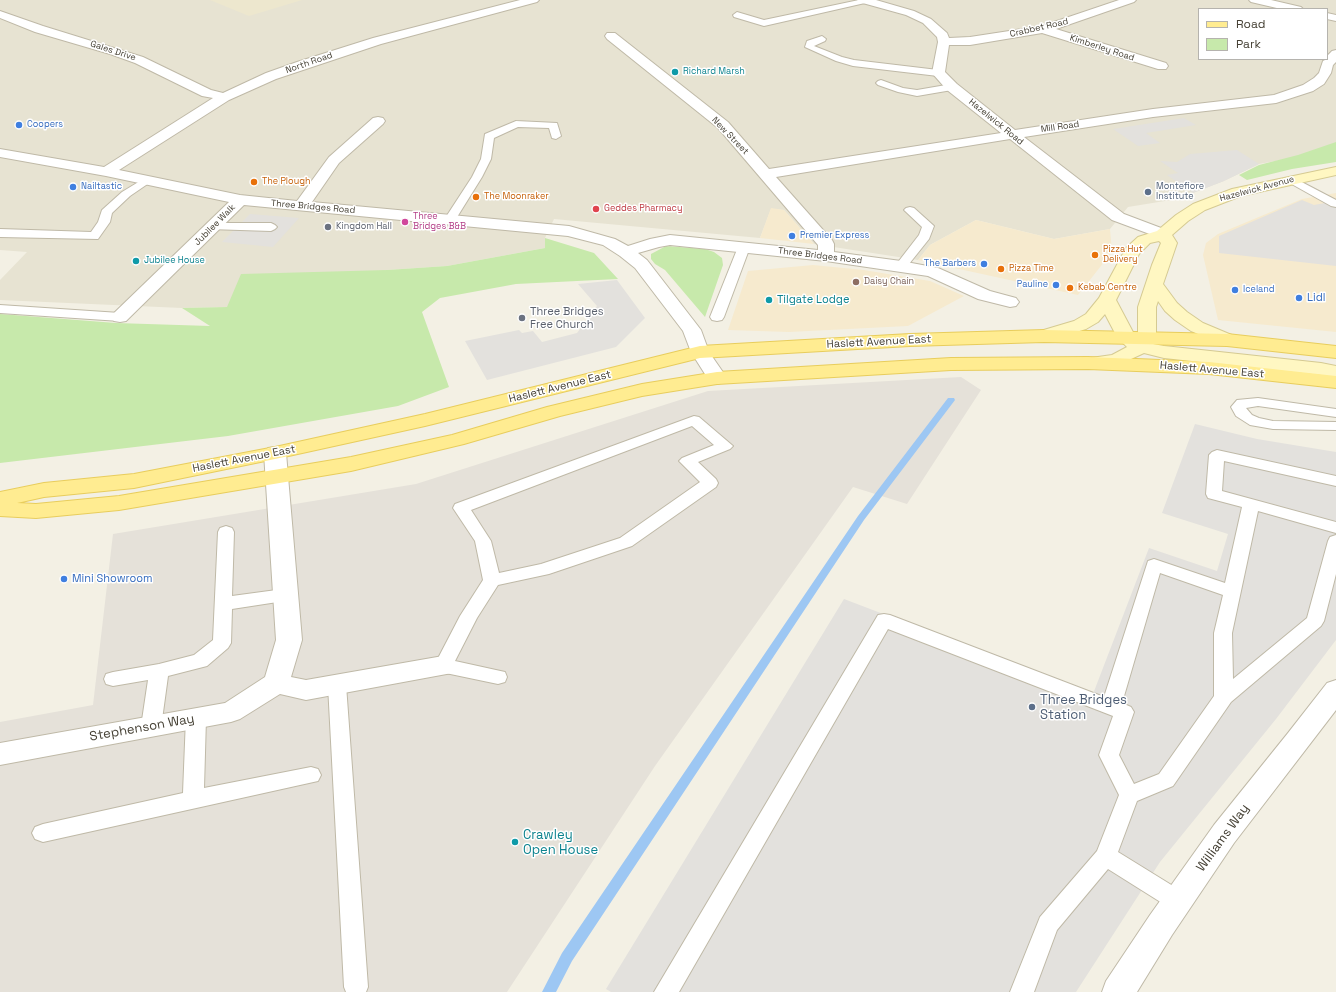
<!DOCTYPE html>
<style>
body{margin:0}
#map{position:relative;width:1336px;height:992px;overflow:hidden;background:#f3f0e4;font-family:"Space Grotesk",sans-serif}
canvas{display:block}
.legend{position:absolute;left:1198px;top:8px;width:130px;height:52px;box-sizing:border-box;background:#fff;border:1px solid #b5b3ae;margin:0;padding:5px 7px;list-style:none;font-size:12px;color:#454034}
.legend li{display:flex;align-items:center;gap:8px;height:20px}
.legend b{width:20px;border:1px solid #b5b3ae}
</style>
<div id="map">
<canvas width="1336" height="992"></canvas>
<ul class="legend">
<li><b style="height:5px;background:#ffec91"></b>Road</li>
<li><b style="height:11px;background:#c7e9ab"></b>Park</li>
</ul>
</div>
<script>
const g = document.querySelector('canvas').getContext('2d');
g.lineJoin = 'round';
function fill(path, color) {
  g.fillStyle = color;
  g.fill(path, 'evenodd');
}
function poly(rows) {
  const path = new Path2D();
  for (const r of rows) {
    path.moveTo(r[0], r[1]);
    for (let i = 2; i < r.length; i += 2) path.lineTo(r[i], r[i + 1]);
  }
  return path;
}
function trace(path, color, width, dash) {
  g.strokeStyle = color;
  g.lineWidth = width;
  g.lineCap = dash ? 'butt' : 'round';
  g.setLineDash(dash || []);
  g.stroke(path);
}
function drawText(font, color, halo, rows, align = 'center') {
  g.font = font + ' "Space Grotesk",sans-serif';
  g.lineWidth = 3;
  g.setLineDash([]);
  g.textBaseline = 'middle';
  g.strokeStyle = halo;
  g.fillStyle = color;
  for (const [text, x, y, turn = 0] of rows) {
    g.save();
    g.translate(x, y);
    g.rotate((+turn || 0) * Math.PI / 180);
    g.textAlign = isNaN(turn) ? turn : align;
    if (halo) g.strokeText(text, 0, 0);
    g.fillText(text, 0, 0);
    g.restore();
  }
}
const residential = poly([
 [0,0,1336,0,1336,143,1299,157,1259,164,1224,181,1177,199,1128,207,1110,229,1054,239,976,220,930,245,918,260,814,244,784,210,771,209,760,238,554,219,545,238,545,248,447,266,387,270,227,307,182,308,0,300,0,280,27,252,0,250],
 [1199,9,1327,9,1327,59,1199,59]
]);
const commercial = poly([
 [1336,193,1336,332,1218,320,1203,255,1206,243,1218,234,1302,199],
 [771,208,784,210,814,244,760,238],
 [976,220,1054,239,1110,229,1112,252,1078,295,918,260,930,245],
 [813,265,864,270,930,281,964,296,908,326,789,332,728,330,748,271]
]);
const industrial = poly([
 [961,377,981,390,907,504,853,487,655,766,507,992,0,992,0,722,93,705,113,534,416,484,708,391]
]);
const education = poly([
 [210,0,302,0,249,16]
]);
const green = poly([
 [1336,142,1336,162,1292,169,1247,180,1239,175,1259,165,1298,155],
 [545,238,594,253,618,279,516,284,440,298,422,312,449,387,398,406,228,436,0,463,0,314,116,323,210,326,182,308,227,307,241,274,387,270,447,266,545,248],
 [666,246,705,249,714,252,722,258,723,265,705,317,665,270,655,264,651,259,651,254]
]);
const parking = poly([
 [1184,118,1196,125,1146,133,1160,143,1138,146,1113,129],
 [1237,150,1259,164,1224,181,1193,193,1167,175,1178,173,1160,161,1177,162,1190,154],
 [1302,200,1314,205,1336,201,1336,266,1219,253,1219,236],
 [250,214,299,218,273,247,222,242],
 [617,280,645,318,616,347,487,380,465,341,519,330,522,333,533,331,542,342,577,333,597,306,578,284],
 [1195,424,1257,439,1336,452,1336,640,1276,719,1160,862,1076,992,611,992,606,989,844,599,1093,694,1149,548,1217,571,1228,534,1162,513]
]);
const stream = poly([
 [948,398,954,398,955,400,864,520,572,961,556,992,542,992,562,953,858,516,948,398]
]);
const lane = poly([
 [859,0,869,1,865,3,764,26,734,17,733,15,737,12,764,20,859,0],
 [822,36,826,39,825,41,814,46,842,57,854,60,938,70,943,73,938,76,853,66,836,61,805,47,807,41,822,36],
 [881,80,903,88,917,90,952,84,957,87,952,90,917,96,898,92,878,85,876,83,878,81,881,80],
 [516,121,557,123,561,136,556,139,552,138,549,128,518,127,494,138,491,159,482,177,454,222,446,222,444,220,472,177,481,159,485,134,516,121],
 [1292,177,1336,200,1336,207,1331,206,1288,182,1286,180,1288,178,1292,177],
 [145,178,149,179,151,181,149,183,130,196,112,213,110,222,98,239,0,237,0,229,91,232,98,222,102,210,122,192,145,178],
 [910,207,914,208,934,226,929,239,905,269,901,270,897,269,895,266,919,235,922,227,904,210,906,208,910,207],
 [213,223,271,223,275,225,277,227,275,229,271,231,209,229,207,227,209,225,213,223],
 [744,243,748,244,750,247,724,317,722,320,717,321,712,320,710,317,738,247,740,244,744,243],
 [0,305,120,313,125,314,127,317,125,320,120,321,0,313,0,305],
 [1258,398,1336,409,1336,417,1258,406,1246,408,1252,415,1259,418,1273,421,1336,422,1336,430,1273,429,1250,425,1236,416,1231,407,1237,400,1258,398],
 [694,416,699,417,733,446,730,449,698,462,716,479,718,483,716,487,632,546,549,574,498,585,477,618,455,661,505,672,507,677,505,682,498,684,436,671,434,666,460,616,483,580,475,541,453,508,455,504,694,416],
 [692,426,714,445,682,458,679,461,700,482,620,538,541,564,499,573,491,541,471,510,692,426],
 [1217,450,1336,476,1336,486,1224,461,1222,491,1336,522,1336,533,1258,511,1232,633,1233,679,1307,618,1328,541,1330,537,1336,535,1336,574,1324,621,1321,626,1231,702,1173,786,1137,801,1118,852,1186,894,1189,901,1186,908,1178,911,1170,908,1108,869,1057,930,1034,992,1010,992,1040,917,1097,851,1119,795,1099,755,1113,716,888,629,679,992,654,992,878,615,884,614,890,615,1104,697,1148,561,1154,559,1160,561,1225,583,1242,507,1208,498,1206,494,1209,455,1212,452,1217,450],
 [1160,573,1223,595,1214,633,1214,696,1159,774,1134,784,1119,755,1134,712,1131,707,1122,703,1160,573],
 [226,526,232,528,234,532,232,596,284,589,290,591,293,595,290,599,284,601,232,609,231,643,228,648,207,666,168,676,161,727,158,732,151,735,144,732,141,727,148,680,113,686,106,684,104,679,106,674,113,672,159,664,194,655,213,640,218,532,220,528,226,526],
 [337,678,344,680,346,685,368,987,366,992,346,992,344,987,328,685,330,680,337,678],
 [196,710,203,713,206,718,204,788,311,767,318,769,321,775,318,781,43,842,35,839,32,833,35,827,43,824,183,793,186,718,189,713,196,710]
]);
const street = poly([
 [520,0,539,0,537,2,381,44,276,79,229,100,119,170,240,195,297,201,329,157,373,118,378,117,383,118,385,121,383,124,339,163,312,202,569,226,615,239,628,246,650,239,670,235,818,250,818,245,718,128,607,39,605,36,607,33,615,33,728,122,769,169,1001,133,947,90,932,73,938,42,937,37,923,23,906,15,859,2,857,0,876,0,914,11,931,19,947,33,949,38,970,37,1042,26,1119,0,1136,0,1134,2,1056,29,1166,63,1168,66,1166,69,1158,69,1042,33,970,45,949,45,945,72,957,84,1015,130,1153,109,1274,95,1303,85,1314,78,1319,73,1323,61,1327,59,1327,56,1332,51,1336,50,1336,62,1333,65,1331,73,1324,84,1313,91,1276,103,1153,117,1024,137,1124,214,1169,231,1171,234,1169,237,1163,239,1112,220,1010,139,776,177,832,240,834,244,834,252,901,261,938,268,990,291,1016,298,1019,302,1016,306,1010,307,978,299,928,276,826,261,670,245,659,247,638,253,647,260,701,330,709,352,727,378,724,382,717,384,710,382,691,352,683,331,635,268,620,256,603,245,568,236,244,205,126,321,120,322,114,321,111,317,114,313,229,202,106,176,0,157,0,149,104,167,213,98,202,96,135,63,110,54,35,32,0,18,0,11,43,26,143,57,211,90,223,93,266,73,297,62,373,38,520,0],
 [1249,0,1271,0,1301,7,1303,9,1281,9,1251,2,1249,0],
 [1327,13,1336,15,1336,21,1327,19,1327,13],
 [275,447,282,448,286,453,302,640,291,677,306,680,443,656,452,659,456,666,452,673,306,700,280,694,240,719,231,722,0,765,0,743,225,703,265,677,276,640,264,453,268,448,275,447],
 [1336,680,1336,710,1234,843,1172,935,1137,992,1102,992,1106,981,1150,915,1214,825,1288,733,1327,683,1336,680]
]);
const secondary = poly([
 [1336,167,1336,175,1241,196,1205,210,1188,221,1172,235,1177,243,1163,284,1177,303,1187,312,1203,323,1234,336,1236,340,1234,344,1227,346,1191,331,1175,320,1165,311,1158,301,1156,307,1156,337,1153,344,1164,346,1321,363,1336,366,1336,378,1321,375,1164,358,1144,353,1116,366,1091,369,1084,367,1081,363,1084,359,1112,355,1127,347,1117,337,1105,314,1098,322,1086,329,1044,342,1037,340,1035,336,1037,332,1074,321,1086,314,1099,298,1126,248,1138,237,1157,231,1176,215,1193,204,1232,189,1336,167],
 [1159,241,1161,243,1152,265,1138,307,1138,337,1134,334,1116,300,1139,254,1150,243,1159,241]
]);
const primary = poly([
 [1044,330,1227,334,1336,346,1336,358,1227,346,1044,342,910,346,700,358,425,426,275,459,134,488,44,497,17,503,36,504,119,496,351,457,452,435,547,407,642,384,717,372,951,358,1088,357,1209,362,1336,376,1336,388,1209,374,1088,369,951,370,717,384,642,396,560,416,464,444,351,471,119,510,36,518,0,516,0,492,44,483,134,474,275,447,425,414,700,346,910,334,1044,330]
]);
const markers = [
 [675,72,4,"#0f9aa8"],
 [19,125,4,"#3f7fe0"],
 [254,182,4,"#e8710a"],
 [73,187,4,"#3f7fe0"],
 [1148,192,4,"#5c6f8a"],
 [476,197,4,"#e8710a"],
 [596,209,4,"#e0444e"],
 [405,222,4,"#d1479c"],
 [328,227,4,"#6b7280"],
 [792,236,4,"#3f7fe0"],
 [1095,255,4,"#e8710a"],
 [136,261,4,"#0f9aa8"],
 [984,264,4,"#3f7fe0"],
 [1001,269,4,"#e8710a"],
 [856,282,4,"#8d6e63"],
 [1056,285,4,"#3f7fe0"],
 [1070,288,4,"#e8710a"],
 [1235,290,4,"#3f7fe0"],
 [1299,298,4,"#3f7fe0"],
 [769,300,4,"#0f9aa8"],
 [522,318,4,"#6b7280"],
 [64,579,4,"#3f7fe0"],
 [1032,707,4,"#5c6f8a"],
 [515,842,4,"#0f9aa8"]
];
const farStreetnames = [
 ["Crabbet Road",1039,28,-13],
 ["Kimberley Road",1102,48,18],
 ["Gales Drive",113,51,18],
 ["North Road",309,63,-19],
 ["Hazelwick Road",996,122,39],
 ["Mill Road",1060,127,-8],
 ["New Street",730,136,46],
 ["Hazelwick Avenue",1257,189,-15],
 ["Three Bridges Road",313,207,5],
 ["Jubilee Walk",215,225,-45],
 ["Three Bridges Road",820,256,7]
];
const farCulturenames = [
 ["Richard Marsh",683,72],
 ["Jubilee House",144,261]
];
const farShopnames = [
 ["Coopers",27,125],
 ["Nailtastic",81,187],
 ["Premier Express",800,236],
 ["The Barbers",976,264,"right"],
 ["Pauline",1048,285,"right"],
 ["Iceland",1243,290]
];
const farFoodnames = [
 ["The Plough",262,182],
 ["The Moonraker",484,197],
 ["Pizza Hut",1103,250],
 ["Delivery",1103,260],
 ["Pizza Time",1009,269],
 ["Kebab Centre",1078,288]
];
const farServicenames = [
 ["Montefiore",1156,187],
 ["Institute",1156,197]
];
const farHealthnames = [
 ["Geddes Pharmacy",604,209]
];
const farHotelnames = [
 ["Three",413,217],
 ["Bridges B&B",413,227]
];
const farWorshipnames = [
 ["Kingdom Hall",336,227]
];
const farEducationnames = [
 ["Daisy Chain",864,282]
];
const shopNames = [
 ["Lidl",1307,298],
 ["Mini Showroom",72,579]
];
const cultureNames = [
 ["Tilgate Lodge",777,300]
];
const worshipNames = [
 ["Three Bridges",530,312],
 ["Free Church",530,325]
];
const streetNames = [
 ["Haslett Avenue East",879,342,-3],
 ["Haslett Avenue East",1212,370,5],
 ["Haslett Avenue East",560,387,-14],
 ["Haslett Avenue East",244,459,-11]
];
const nearServicenames = [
 ["Three Bridges",1040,700],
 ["Station",1040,715]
];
const nearStreetnames = [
 ["Stephenson Way",142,728,-10],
 ["Williams Way",1223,838,-54]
];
const nearCulturenames = [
 ["Crawley",523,835],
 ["Open House",523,850]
];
fill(residential, '#e7e3d2');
fill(commercial, '#f6eace');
fill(industrial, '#e5e1d9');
fill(education, '#ede7ce');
fill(green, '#c7e9ab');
fill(parking, '#e3e1dd');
fill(stream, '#9dc7f3');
trace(lane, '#bfb9a7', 2);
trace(street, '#bfb9a7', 2);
trace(secondary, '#d5ca92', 2);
trace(primary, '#e8cd5d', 2);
fill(lane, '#fff');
fill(street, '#fff');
fill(secondary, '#fff7c2');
fill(primary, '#ffec91');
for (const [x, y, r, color] of markers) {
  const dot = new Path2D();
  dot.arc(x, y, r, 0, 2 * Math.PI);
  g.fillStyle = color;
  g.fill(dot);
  trace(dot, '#fff', 1.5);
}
drawText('9px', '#454034', '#fff', farStreetnames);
drawText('9px', '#0d838f', '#fff', farCulturenames, 'left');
drawText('9px', '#366cbe', '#fff', farShopnames, 'left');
drawText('9px', '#c56008', '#fff', farFoodnames, 'left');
drawText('9px', '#4e5e75', '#fff', farServicenames, 'left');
drawText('9px', '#be3a42', '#fff', farHealthnames, 'left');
drawText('9px', '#b23c85', '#fff', farHotelnames, 'left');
drawText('9px', '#5b616d', '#fff', farWorshipnames, 'left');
drawText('9px', '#785e54', '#fff', farEducationnames, 'left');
drawText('11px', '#366cbe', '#fff', shopNames, 'left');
drawText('11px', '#0d838f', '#fff', cultureNames, 'left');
drawText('11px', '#5b616d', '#fff', worshipNames, 'left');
drawText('11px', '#454034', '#fff', streetNames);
drawText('13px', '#4e5e75', '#fff', nearServicenames, 'left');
drawText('13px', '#454034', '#fff', nearStreetnames);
drawText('13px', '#0d838f', '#fff', nearCulturenames, 'left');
</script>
